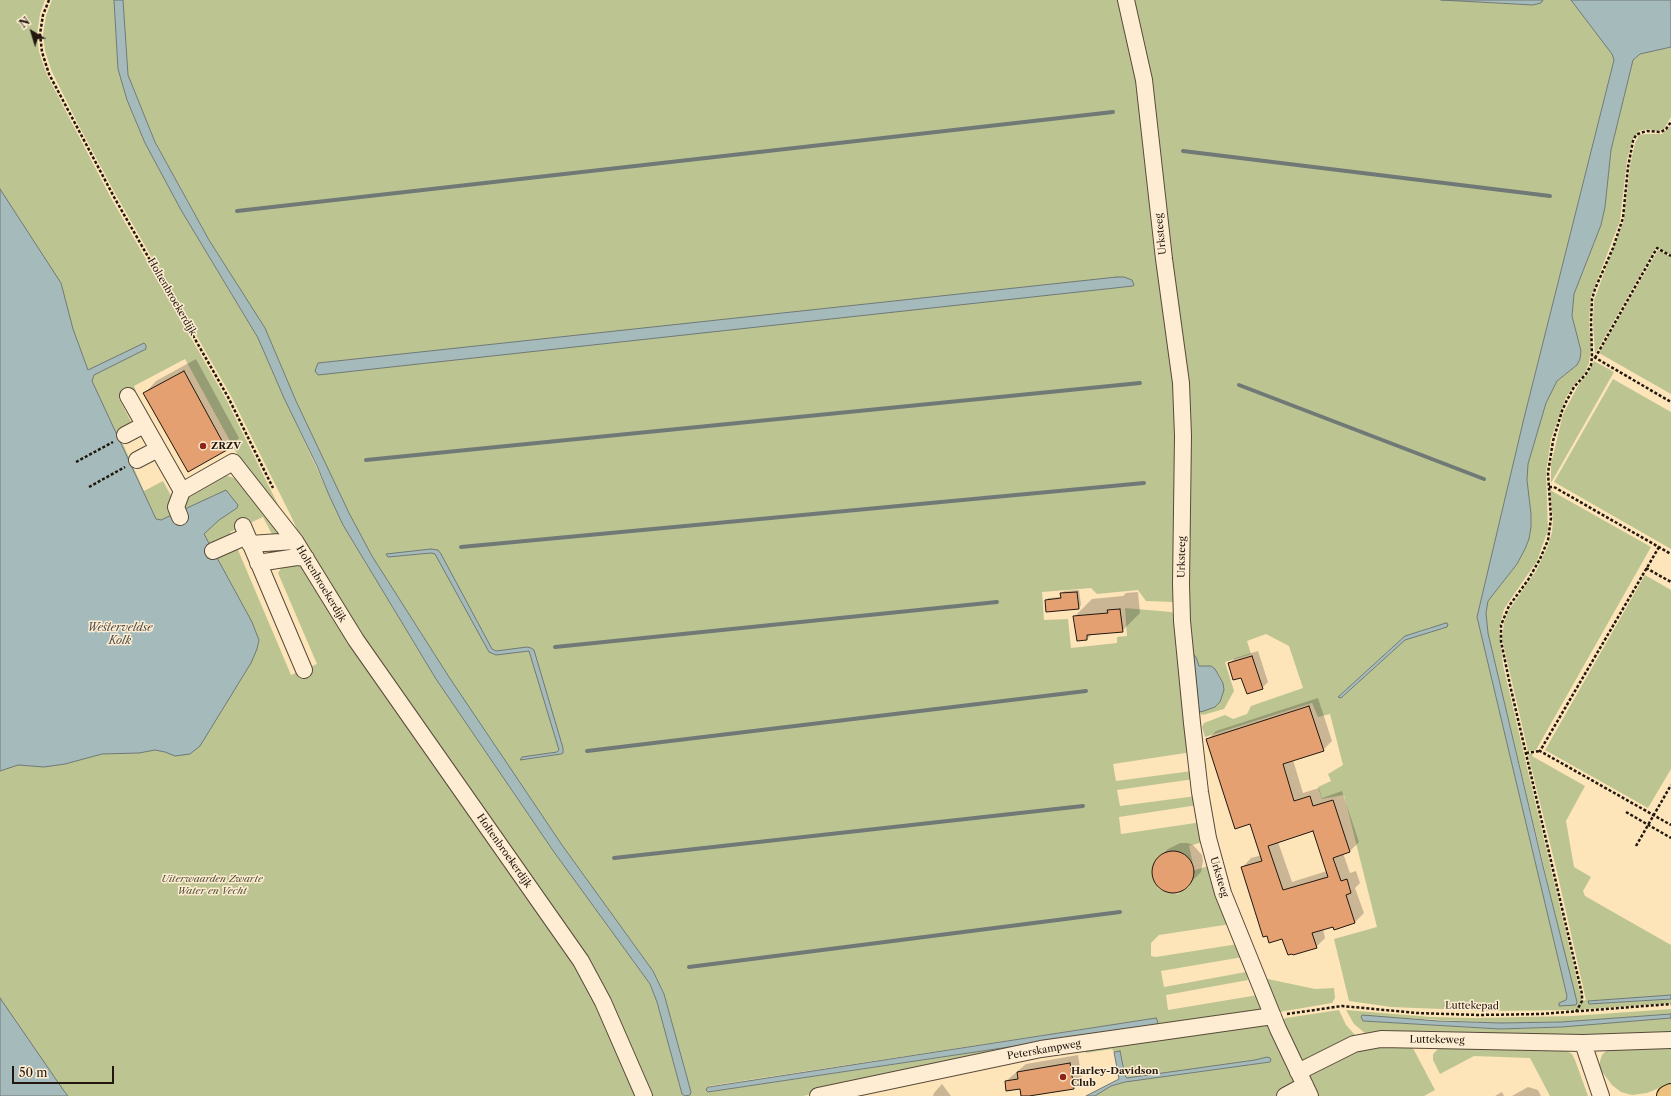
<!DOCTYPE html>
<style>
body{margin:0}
#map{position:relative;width:1671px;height:1096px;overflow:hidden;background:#fde4b9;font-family:"Libre Caslon Text",serif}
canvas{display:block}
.north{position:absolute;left:12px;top:12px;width:40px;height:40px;-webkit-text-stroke:3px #feedd2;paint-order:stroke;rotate:322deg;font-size:11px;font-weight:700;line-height:16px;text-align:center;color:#21170f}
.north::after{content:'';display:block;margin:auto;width:14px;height:18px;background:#21170f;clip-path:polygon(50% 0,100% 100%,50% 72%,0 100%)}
.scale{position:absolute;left:12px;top:1066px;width:102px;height:18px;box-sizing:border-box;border:2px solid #21170f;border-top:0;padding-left:5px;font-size:12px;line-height:14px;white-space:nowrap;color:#21170f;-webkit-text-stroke:3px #feedd2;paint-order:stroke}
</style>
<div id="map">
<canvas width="1671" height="1096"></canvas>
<div class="north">N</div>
<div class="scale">50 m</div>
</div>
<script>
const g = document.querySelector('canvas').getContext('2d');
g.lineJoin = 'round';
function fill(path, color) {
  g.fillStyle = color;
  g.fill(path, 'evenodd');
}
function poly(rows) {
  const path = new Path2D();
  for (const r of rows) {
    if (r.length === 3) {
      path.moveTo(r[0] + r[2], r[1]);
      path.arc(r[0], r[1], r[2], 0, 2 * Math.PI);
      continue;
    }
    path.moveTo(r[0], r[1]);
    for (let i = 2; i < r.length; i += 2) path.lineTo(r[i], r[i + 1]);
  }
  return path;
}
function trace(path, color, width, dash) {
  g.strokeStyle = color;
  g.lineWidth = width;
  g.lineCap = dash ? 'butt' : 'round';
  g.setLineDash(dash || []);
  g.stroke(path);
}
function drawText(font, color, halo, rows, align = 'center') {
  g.font = font + ' "Libre Caslon Text",serif';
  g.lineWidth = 3;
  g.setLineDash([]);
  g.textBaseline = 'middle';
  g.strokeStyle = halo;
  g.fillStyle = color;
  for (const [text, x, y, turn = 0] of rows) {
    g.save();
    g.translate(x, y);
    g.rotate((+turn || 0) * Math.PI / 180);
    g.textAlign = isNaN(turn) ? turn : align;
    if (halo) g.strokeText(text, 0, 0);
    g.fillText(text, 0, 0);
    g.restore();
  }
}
const green = poly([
 [0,0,45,0,40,14,37,34,39,52,47,75,111,198,226,399,285,519,247,472,185,359,134,386,136,391,119,399,134,427,119,435,144,491,163,481,176,505,226,476,228,476,243,481,286,534,273,536,263,517,230,532,235,548,238,550,291,675,317,664,278,573,282,567,303,562,578,963,641,1096,0,1096],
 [52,0,114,0,118,69,127,100,145,143,181,210,258,338,276,380,343,525,436,679,554,852,650,984,657,1002,682,1094,685,1096,690,1095,691,1092,664,994,653,971,562,845,506,762,449,677,372,556,349,513,296,401,265,328,209,240,155,142,128,75,123,0,1123,0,1129,23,1175,360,1178,598,1173,602,1146,601,1138,590,1097,594,1091,588,1042,592,1044,620,1068,619,1071,648,1117,643,1117,637,1127,636,1125,608,1171,612,1176,615,1192,752,1113,764,1116,781,1192,771,1194,779,1117,790,1120,806,1196,796,1198,805,1119,817,1121,834,1202,822,1206,841,1189,846,1193,864,1184,854,1177,851,1170,851,1158,857,1152,870,1152,877,1159,889,1165,892,1178,894,1189,887,1194,877,1195,870,1212,865,1231,924,1159,935,1151,943,1151,956,1156,957,1238,944,1243,957,1161,971,1164,987,1246,972,1248,980,1166,995,1168,1010,1258,995,1261,998,1262,1011,867,1082,803,1096,647,1096,619,1031,309,556,291,516,231,396,116,195,79,126,52,72,45,51,43,34,46,16],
 [1156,1018,1158,1022,1156,1025,709,1092,706,1090,709,1086],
 [1129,0,1441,0,1533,5,1540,3,1543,0,1571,0,1614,56,1614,60,1524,418,1477,617,1567,996,1567,1000,1559,1003,1576,1001,1488,633,1486,613,1488,601,1517,564,1525,549,1529,539,1531,527,1531,514,1527,480,1528,464,1546,403,1557,381,1577,365,1580,359,1581,351,1572,316,1574,294,1601,225,1605,207,1611,150,1633,60,1640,54,1671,47,1671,117,1664,129,1656,131,1648,129,1639,131,1632,140,1627,160,1620,221,1591,296,1589,322,1591,348,1589,363,1585,373,1573,386,1565,399,1551,439,1546,472,1548,530,1537,561,1504,609,1499,628,1503,665,1582,1001,1586,1000,1557,872,1528,754,1534,753,1532,756,1585,786,1566,821,1574,867,1591,877,1583,891,1585,896,1671,945,1671,995,1589,1001,1589,1004,1671,999,1671,1003,1572,1010,1490,1011,1391,1007,1349,1001,1334,939,1377,927,1344,795,1322,799,1318,787,1331,781,1328,774,1343,765,1330,714,1318,717,1312,703,1205,737,1202,727,1204,723,1225,715,1233,719,1247,714,1251,706,1303,688,1289,646,1266,634,1247,641,1251,654,1225,662,1234,691,1224,709,1203,715,1197,712,1188,650,1187,466],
 [1446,623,1448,624,1405,640,1341,698,1338,697,1405,636],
 [1193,657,1196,657,1199,666,1211,666,1219,675,1223,683,1224,690,1199,710],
 [1671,126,1671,255,1656,247,1595,354,1593,322,1594,300,1624,220,1630,166,1635,143,1639,135,1647,134,1662,134],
 [1658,250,1671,257,1671,394,1599,353],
 [1594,361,1614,372,1551,483,1551,464,1563,414,1579,384,1588,374],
 [1613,379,1671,412,1671,549,1554,482],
 [1550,490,1651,547,1536,750,1528,751,1502,639,1504,622,1509,610,1536,571,1548,546,1552,532,1553,520],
 [1645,575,1671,590,1671,769,1648,808,1545,750],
 [1263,978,1315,989,1334,988,1335,998,1332,1003,1279,1012],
 [1671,1009,1671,1014,1561,1022,1501,1023,1361,1016,1363,1021,1500,1029,1562,1027,1671,1018,1671,1035,1589,1037,1366,1034,1354,1024,1346,1010,1431,1017,1475,1018,1572,1016],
 [1339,1010,1346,1025,1356,1036,1304,1061,1299,1059,1282,1020,1286,1018],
 [1267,1024,1296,1080,1294,1087,1278,1096,1095,1096,1111,1086,1125,1082,1270,1062,1271,1060,1270,1058,1267,1057,1255,1060,1128,1078,1125,1076,1120,1051,1114,1052,1112,1049,1086,1053,1085,1049],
 [1409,1044,1414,1050,1435,1090,1424,1096,1315,1096,1309,1077,1310,1075,1363,1048],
 [1439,1048,1565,1050,1572,1054,1575,1060,1588,1096,1550,1096,1530,1058,1474,1056,1440,1074,1433,1060,1433,1054],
 [1671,1048,1671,1083,1647,1093,1632,1095,1621,1092,1612,1085,1600,1069,1600,1061,1602,1055,1607,1050]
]);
const water = poly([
 [114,0,123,0,128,75,155,142,209,240,265,328,296,401,349,513,372,556,449,677,562,845,653,971,664,994,691,1092,690,1095,685,1096,682,1094,657,1002,650,984,554,852,436,679,343,525,329,495,317,466,284,398,258,338,181,210,145,143,127,100,118,69,114,0],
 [1441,0,1543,0,1541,3,1533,5,1441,0],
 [1571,0,1671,0,1671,47,1640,54,1633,60,1611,150,1605,207,1601,225,1574,294,1572,316,1581,351,1580,359,1577,365,1557,381,1546,403,1528,464,1527,480,1531,514,1531,527,1529,539,1525,549,1517,564,1488,601,1486,613,1488,633,1543,866,1577,1002,1576,1005,1559,1006,1559,1003,1566,1000,1567,996,1477,617,1524,418,1614,60,1612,54,1571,0],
 [0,189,61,283,73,329,88,370,144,343,146,345,146,349,94,375,92,381,156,519,161,520,226,490,238,505,237,508,219,520,204,534,252,622,259,640,257,649,251,663,200,746,190,754,175,756,165,752,155,750,139,753,102,754,65,764,44,767,18,765,0,771,0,189],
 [1117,277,1124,277,1132,280,1134,285,1133,286,318,375,315,371,318,363,1117,277],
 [431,549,438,550,441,554,492,649,496,651,527,647,531,648,534,650,563,748,563,753,561,754,520,760,522,757,557,752,559,750,529,651,496,655,489,652,435,554,431,553,388,557,386,554,431,549],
 [1446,623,1448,624,1447,627,1405,640,1341,698,1338,697,1405,636,1446,623],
 [1194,655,1196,657,1199,666,1211,666,1215,669,1223,683,1224,690,1220,702,1215,707,1201,712,1199,710,1193,657,1194,655],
 [1671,995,1671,999,1589,1004,1588,1001,1671,995],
 [0,998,64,1091,68,1096,0,1096,0,998],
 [1671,1014,1671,1018,1562,1027,1500,1029,1363,1021,1361,1017,1362,1015,1438,1021,1501,1023,1561,1022,1671,1014],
 [1156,1018,1158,1022,1156,1025,708,1092,706,1090,707,1088,709,1087,1156,1018],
 [1120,1051,1125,1076,1127,1078,1255,1060,1267,1057,1270,1058,1271,1060,1270,1062,1125,1082,1111,1086,1095,1096,1086,1096,1119,1079,1114,1052,1120,1051]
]);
const shadow = poly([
 [196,359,239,438,227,450,145,393,156,381],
 [1079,590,1081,605,1079,608,1046,601,1048,598,1062,597,1061,594,1064,591],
 [1138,592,1140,613,1122,631,1092,634,1087,639,1074,617,1092,599,1123,596,1126,593],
 [1258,651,1268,682,1262,688,1242,676,1229,664,1235,658],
 [1318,698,1332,741,1323,750,1293,760,1303,793,1319,788,1322,798,1342,791,1359,842,1350,851,1343,853,1350,873,1356,871,1360,883,1355,888,1364,913,1355,922,1335,928,1334,926,1323,929,1325,938,1316,947,1242,868,1251,858,1262,855,1251,823,1207,740,1216,731],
 [1314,830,1327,871,1292,882,1278,842],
 [1180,843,1187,843,1193,845,1202,855,1203,861,1201,872,1183,890,1178,893,1165,891,1156,883,1153,870,1159,858,1168,849],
 [1078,1055,1082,1080,1074,1088,1022,1096,1021,1087,1006,1081,1026,1064],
 [942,1084,951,1096,933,1096,934,1093],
 [1528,1087,1538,1090,1541,1096,1512,1096],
 [1502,1092,1504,1096,1495,1096]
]);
const stream = poly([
 [1183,151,1550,196],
 [237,211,1113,112],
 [1239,385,1484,479],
 [366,460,1140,383],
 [461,547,1144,483],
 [555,647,997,602],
 [587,751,1086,691],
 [614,858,1083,806],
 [689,967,1120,912]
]);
const building = poly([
 [184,371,227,450,188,472,143,393,184,371],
 [1077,592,1079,609,1046,612,1045,600,1061,598,1060,593,1077,592],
 [1120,609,1123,632,1087,635,1087,640,1077,641,1073,616,1108,613,1107,610,1120,609],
 [1252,656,1263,689,1247,694,1241,678,1233,680,1228,663,1252,656],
 [1309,706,1324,751,1283,764,1294,801,1310,796,1313,806,1333,800,1350,852,1333,858,1341,881,1347,879,1351,893,1346,895,1355,923,1334,930,1333,927,1312,933,1317,948,1293,955,1292,954,1288,955,1282,939,1269,943,1267,936,1263,937,1241,867,1262,861,1250,824,1235,829,1206,739,1309,706],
 [1313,831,1328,877,1283,890,1268,846,1313,831],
 [1173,872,21],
 [1070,1063,1074,1089,1029,1096,1021,1096,1020,1089,1006,1091,1005,1081,1018,1079,1017,1072,1070,1063]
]);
const path = poly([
 [49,0,43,15,40,34,42,52,49,74,114,197,228,397,273,488],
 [1594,357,1671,402],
 [1595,358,1657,248,1671,256],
 [76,462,113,442],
 [89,487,125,467],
 [1549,487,1554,487,1671,554],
 [1659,547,1540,751,1671,825],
 [1646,568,1671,582],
 [1526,753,1540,751],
 [1626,812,1671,838],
 [1636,846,1671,785],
 [1576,1012,1582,1001,1582,994,1510,685,1501,641,1501,625,1509,606,1528,580,1540,559,1548,540,1551,518,1548,473,1553,441,1562,411,1566,402,1574,387,1586,374,1591,365,1592,357,1591,322,1592,299,1595,289,1613,248,1623,218,1628,167,1633,141,1636,135,1640,133,1647,131,1661,132,1666,129,1671,122],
 [1287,1014,1342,1006,1417,1013,1478,1015,1541,1014,1671,1004]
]);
const minor = poly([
 [1126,0,1144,80,1164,259,1181,383,1183,436,1181,584,1182,621,1192,723,1200,792,1208,838,1223,893,1278,1029,1310,1096],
 [128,396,182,491,233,462,295,541,356,640,581,961,603,1002,644,1096],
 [125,435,144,425],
 [137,460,158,449],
 [180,517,176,507,182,491],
 [243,526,304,670],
 [250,544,295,541],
 [213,551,247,536],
 [258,563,297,557,306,558],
 [1583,1043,1601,1096],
 [1298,1072,1354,1044,1381,1039,1583,1043,1671,1040],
 [818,1096,1041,1049,1273,1016],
 [1285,1096,1305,1085]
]);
const major = poly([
 [1667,1096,1671,1094]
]);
const markers = [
 [203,446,4,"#8f2418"],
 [1063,1077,4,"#8f2418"]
];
const streetNames = [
 ["Urksteeg",1161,234,-96],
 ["Holtenbroekerdijk",172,297,60],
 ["Urksteeg",1182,557,-89],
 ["Holtenbroekerdijk",321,584,59],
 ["Holtenbroekerdijk",504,851,55],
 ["Urksteeg",1219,877,73],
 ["Luttekepad",1472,1006,1],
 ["Luttekeweg",1437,1040,1],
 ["Peterskampweg",1044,1050,-10]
];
const poiNames = [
 ["ZRZV",211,446],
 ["Harley-Davidson",1071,1071],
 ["Club",1071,1083]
];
const parkNames = [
 ["Uiterwaarden Zwarte",212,879],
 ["Water en Vecht",212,891]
];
const waterNames = [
 ["Westerveldse",120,628],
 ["Kolk",120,641]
];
fill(green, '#bcc592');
fill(water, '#a5bbbb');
trace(water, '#707976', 1);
fill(shadow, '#0003');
trace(stream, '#707976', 4);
fill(building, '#e5a072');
trace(building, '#21170f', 1);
trace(minor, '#584a3a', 18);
trace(major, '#21170f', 22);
trace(path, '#21170f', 2.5, [3, 2]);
trace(minor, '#feedd2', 16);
trace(major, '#eec27c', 20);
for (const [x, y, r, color] of markers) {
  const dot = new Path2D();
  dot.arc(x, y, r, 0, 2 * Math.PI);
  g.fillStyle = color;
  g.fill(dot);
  trace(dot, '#feedd2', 1.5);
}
drawText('10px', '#21170f', '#feedd2', streetNames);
drawText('bold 10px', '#21170f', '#feedd2', poiNames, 'left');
drawText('italic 10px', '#57543d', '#feedd2', parkNames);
drawText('italic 11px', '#4f504b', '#feedd2', waterNames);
</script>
